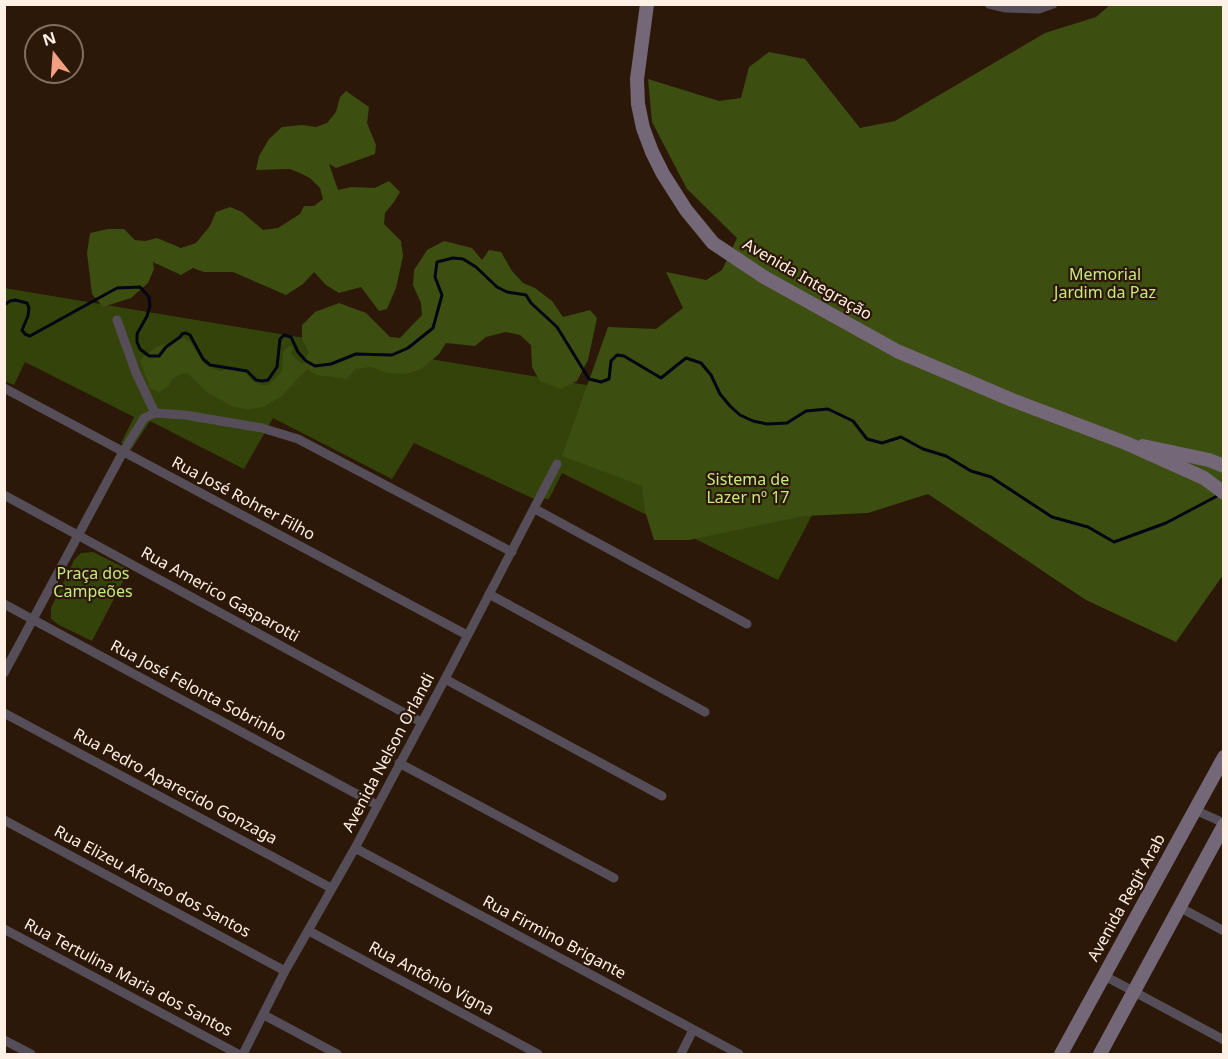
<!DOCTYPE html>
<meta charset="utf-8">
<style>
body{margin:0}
#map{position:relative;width:1228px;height:1059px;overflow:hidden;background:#2c1809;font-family:"Noto Sans",sans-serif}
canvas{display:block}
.frame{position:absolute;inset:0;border:6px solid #fff0e6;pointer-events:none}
.north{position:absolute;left:24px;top:24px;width:60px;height:60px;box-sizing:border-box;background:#2c1809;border:2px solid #806e61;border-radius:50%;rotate:343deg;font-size:16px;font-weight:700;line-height:24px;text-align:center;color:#fff0e6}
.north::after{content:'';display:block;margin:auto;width:21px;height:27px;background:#f3a082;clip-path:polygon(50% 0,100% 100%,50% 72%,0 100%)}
</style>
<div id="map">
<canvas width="1228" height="1059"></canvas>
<div class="frame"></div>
<div class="north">N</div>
</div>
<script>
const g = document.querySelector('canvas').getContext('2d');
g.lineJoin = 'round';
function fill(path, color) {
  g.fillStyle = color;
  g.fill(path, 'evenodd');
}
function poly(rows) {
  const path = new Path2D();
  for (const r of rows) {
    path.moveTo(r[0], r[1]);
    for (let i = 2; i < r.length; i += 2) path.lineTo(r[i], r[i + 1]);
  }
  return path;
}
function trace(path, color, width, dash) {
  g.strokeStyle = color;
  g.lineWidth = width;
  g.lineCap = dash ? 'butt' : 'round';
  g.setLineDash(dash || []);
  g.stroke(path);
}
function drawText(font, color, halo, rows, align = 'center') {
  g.font = font + ' "Noto Sans",sans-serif';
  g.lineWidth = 4.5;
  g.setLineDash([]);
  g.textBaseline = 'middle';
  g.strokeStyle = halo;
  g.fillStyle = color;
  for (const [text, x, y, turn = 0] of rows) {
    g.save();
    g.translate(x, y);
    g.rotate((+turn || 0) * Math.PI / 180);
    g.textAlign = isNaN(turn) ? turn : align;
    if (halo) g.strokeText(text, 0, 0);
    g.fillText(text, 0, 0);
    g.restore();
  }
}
const green = poly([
 [4,288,712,406,851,441,778,580,562,473,549,499,532,498,414,443,392,479,273,418,244,469,150,421,131,450,121,443,134,417,25,362,14,385,5,381],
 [93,552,129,570,92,641,59,625,51,619,51,608,74,560,81,553]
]);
const forest = poly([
 [1110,5,1223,5,1223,575,1176,642,1086,600,928,494,868,513,804,516,689,540,654,540,645,511,642,486,562,456,608,327,656,329,683,308,666,272,706,280,722,270,737,238,687,189,652,122,648,79,719,101,741,98,749,67,769,52,805,59,860,128,895,121,1045,33,1096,17],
 [346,91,369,107,367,123,376,145,375,154,336,168,329,164,338,190,351,187,375,188,389,181,400,192,394,202,385,213,384,224,401,241,403,256,396,288,387,309,379,311,361,287,339,293,326,285,314,272,303,284,286,295,233,272,204,272,193,268,181,275,153,262,154,269,148,283,131,298,103,307,92,294,87,253,90,233,108,229,124,229,135,240,145,241,157,238,181,248,196,243,210,226,216,212,230,207,242,212,263,230,278,228,300,214,304,206,314,206,323,199,320,188,310,178,300,173,290,169,256,170,259,156,269,139,282,127,302,125,316,127,327,123,336,112,340,97],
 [444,241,472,248,482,260,489,250,501,252,512,271,523,283,535,288,552,301,563,317,590,310,597,318,588,360,577,381,561,389,540,381,532,367,531,345,520,335,506,332,486,337,475,346,446,343,439,354,421,369,407,374,387,373,371,367,355,369,347,379,316,375,307,369,282,396,263,407,247,410,232,406,208,393,187,373,181,374,172,379,169,386,159,392,150,388,140,360,156,347,184,338,191,343,204,363,214,369,221,371,229,369,246,373,252,381,260,385,269,385,282,371,283,352,289,346,293,347,291,354,302,364,309,352,302,339,302,325,315,312,339,303,366,313,390,337,400,338,422,315,421,303,413,285,414,270,427,250]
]);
const stream = poly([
 [4,305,10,301,15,300,27,303,29,308,28,316,22,330,25,334,30,336,117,288,140,287,149,297,150,306,147,316,137,334,137,342,140,349,149,356,159,356,166,347,180,337,182,334,186,333,190,335,203,359,210,365,247,371,256,380,262,381,268,380,277,367,280,339,284,335,291,337,298,352,306,361,315,366,331,364,356,354,392,355,408,348,433,328,442,295,435,277,437,262,453,258,463,259,476,267,497,287,507,292,526,295,531,303,557,327,589,379,601,382,609,379,611,361,617,355,624,356,661,378,686,358,701,363,711,375,720,394,730,406,740,415,753,421,767,424,787,423,806,411,828,409,853,421,867,439,882,443,901,437,923,449,946,456,971,471,991,477,1052,517,1088,527,1114,542,1166,523,1219,495]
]);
const street = poly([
 [989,4,1006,8,1039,9,1053,4],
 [117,320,136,373,155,413],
 [4,388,467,635],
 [155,413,185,415,262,428,298,439,512,552],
 [4,495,421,722],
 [535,509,747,624],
 [489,594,705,712],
 [4,604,377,805],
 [4,673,123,452,144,418,155,413],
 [445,679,662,796],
 [4,713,331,888],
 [399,763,614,878],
 [1195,810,1224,823],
 [4,820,285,971],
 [355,848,739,1054],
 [1179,907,1224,931],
 [4,929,238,1054],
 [309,931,538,1054],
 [1103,975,1224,1040],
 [264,1015,337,1054],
 [4,1040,31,1054],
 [243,1054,285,971,355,848,445,679,557,464],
 [681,1054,693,1030]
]);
const secondary = poly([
 [647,4,637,79,638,104,643,128,652,152,663,174,686,210,713,243,764,277,897,351,1012,400,1126,443,1204,478,1224,493],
 [1143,446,1209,460,1224,466],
 [1061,1054,1224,757],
 [1100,1054,1224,825]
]);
const parkNames = [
 ["Memorial",1105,275],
 ["Jardim da Paz",1105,293],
 ["Sistema de",748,480],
 ["Lazer nº 17",748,498],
 ["Praça dos",93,574],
 ["Campeões",93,592]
];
const streetNames = [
 ["Avenida Integração",807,280,30],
 ["Rua José Rohrer Filho",243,499,28],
 ["Rua Americo Gasparotti",220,595,29],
 ["Rua José Felonta Sobrinho",198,691,28],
 ["Avenida Nelson Orlandi",389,753,-62],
 ["Rua Pedro Aparecido Gonzaga",175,787,28],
 ["Rua Elizeu Afonso dos Santos",152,882,28],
 ["Avenida Regit Arab",1127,898,-61],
 ["Rua Firmino Brigante",554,938,28],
 ["Rua Tertulina Maria dos Santos",128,978,28],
 ["Rua Antônio Vigna",431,979,28]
];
fill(green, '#344309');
fill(forest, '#3d4e11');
trace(stream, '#000613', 3);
trace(street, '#554d57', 9);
trace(secondary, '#746777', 14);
drawText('16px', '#c7e97f', '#2c1809', parkNames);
drawText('16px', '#fff0e6', '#2c1809', streetNames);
</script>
